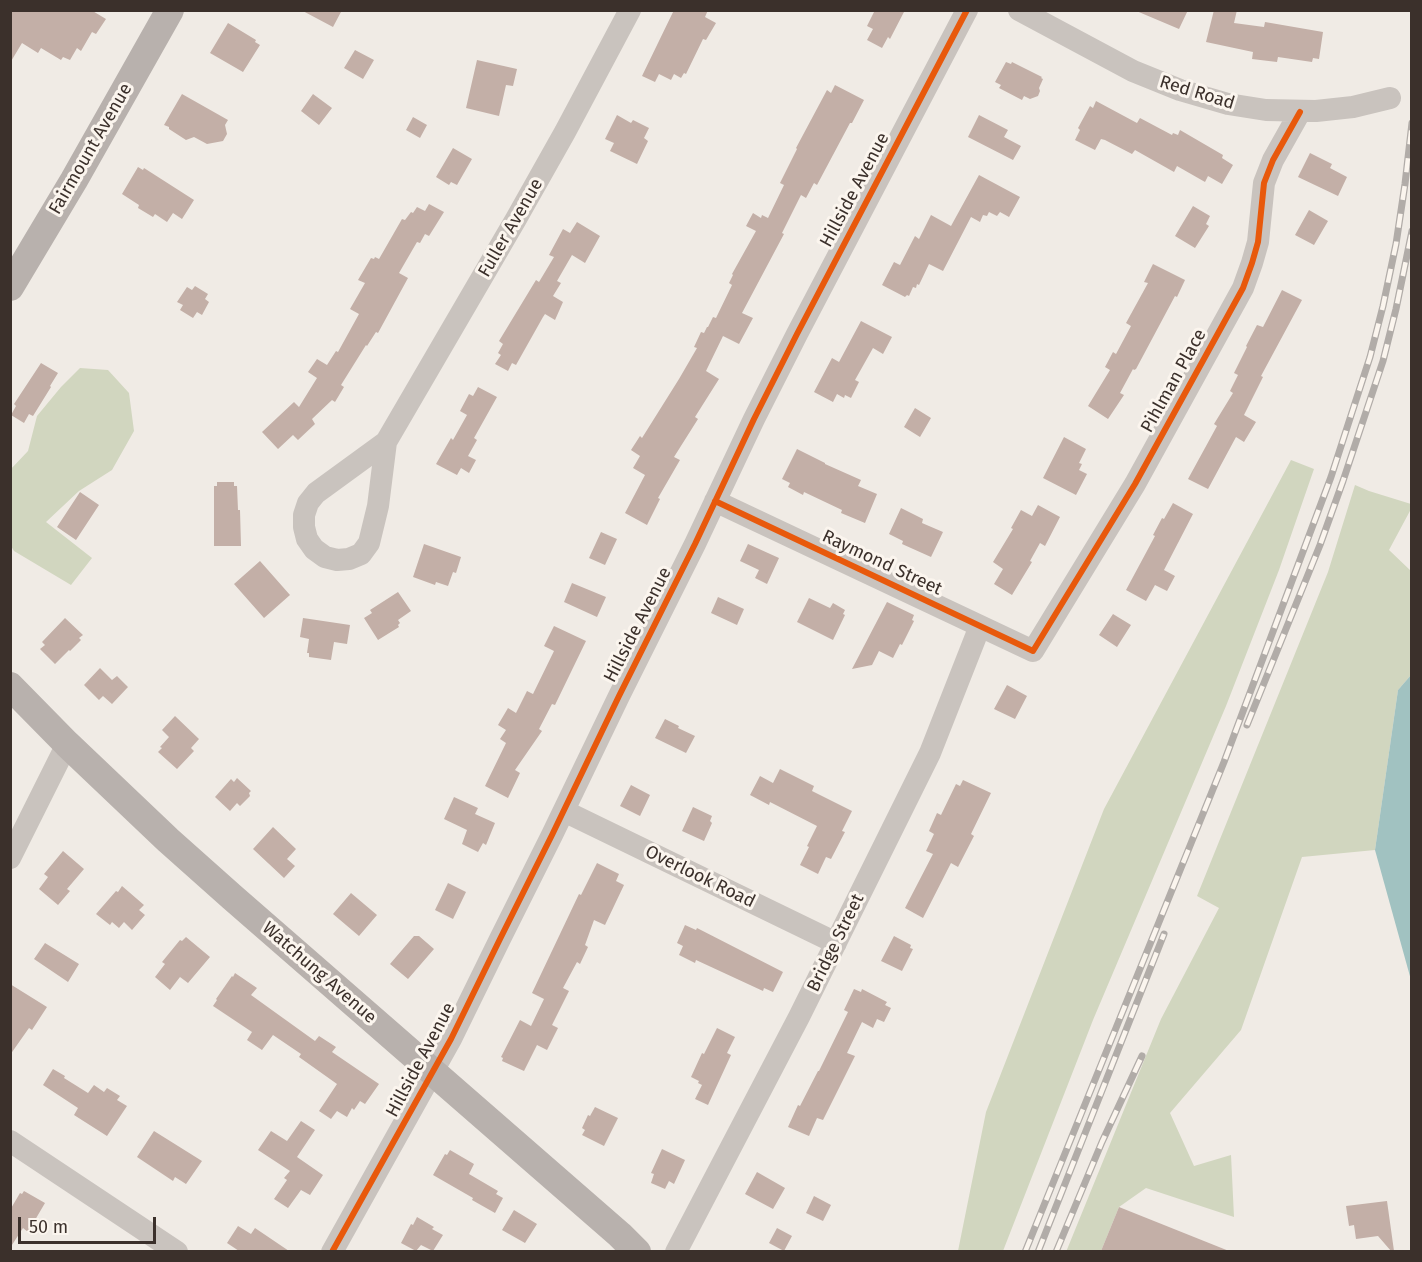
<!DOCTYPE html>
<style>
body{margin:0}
#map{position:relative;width:1422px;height:1262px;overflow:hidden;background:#f0ebe5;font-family:"Fira Sans",sans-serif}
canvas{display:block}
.frame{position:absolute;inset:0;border:12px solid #3b302b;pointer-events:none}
.scale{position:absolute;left:18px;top:1217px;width:138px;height:27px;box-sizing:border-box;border:3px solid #3b302b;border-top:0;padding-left:8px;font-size:18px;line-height:21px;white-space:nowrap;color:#3b302b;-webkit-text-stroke:4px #fbf5ee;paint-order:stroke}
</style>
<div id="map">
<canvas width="1422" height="1262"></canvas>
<div class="frame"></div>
<div class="scale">50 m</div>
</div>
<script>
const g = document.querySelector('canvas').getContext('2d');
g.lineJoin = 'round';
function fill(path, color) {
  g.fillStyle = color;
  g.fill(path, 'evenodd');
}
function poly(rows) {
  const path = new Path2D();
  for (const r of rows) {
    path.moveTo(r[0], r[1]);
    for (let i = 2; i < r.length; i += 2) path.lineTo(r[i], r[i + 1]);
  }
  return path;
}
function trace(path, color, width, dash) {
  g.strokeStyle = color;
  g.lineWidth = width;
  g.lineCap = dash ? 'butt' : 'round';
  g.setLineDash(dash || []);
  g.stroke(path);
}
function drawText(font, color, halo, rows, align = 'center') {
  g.font = font + ' "Fira Sans",sans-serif';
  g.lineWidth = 6;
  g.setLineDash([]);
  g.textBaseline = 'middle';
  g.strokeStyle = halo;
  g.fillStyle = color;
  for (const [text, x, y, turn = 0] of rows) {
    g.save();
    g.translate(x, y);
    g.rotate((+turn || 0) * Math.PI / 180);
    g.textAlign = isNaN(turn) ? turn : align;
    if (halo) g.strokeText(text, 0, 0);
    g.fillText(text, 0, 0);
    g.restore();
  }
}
const green = poly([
 [80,368,108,370,129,393,134,431,112,470,79,491,46,522,92,558,71,585,14,551,11,546,10,470,28,451,37,416,61,387],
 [1291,460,1314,469,1279,570,1226,706,1093,1020,1003,1251,958,1251,986,1112,1104,809],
 [1355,485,1369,491,1411,504,1411,509,1389,550,1411,571,1411,675,1398,690,1375,850,1302,857,1241,1030,1170,1113,1194,1166,1231,1155,1234,1217,1146,1188,1119,1207,1101,1251,1066,1252,1161,1019,1219,908,1197,896,1328,572]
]);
const water = poly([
 [1411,675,1411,980,1375,850,1398,690]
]);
const building = poly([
 [10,10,91,10,106,19,96,34,92,32,81,51,77,48,70,60,63,57,61,60,41,48,38,53,22,43,10,63],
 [301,10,342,10,333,27],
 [674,10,708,10,705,17,716,23,706,40,703,39,686,74,684,73,681,78,674,74,671,80,659,74,655,82,642,76],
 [875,10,905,10,890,39,888,37,882,48,867,40,873,29,867,26],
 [1134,10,1188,10,1179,29],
 [1214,10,1237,10,1234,23,1264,27,1265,22,1323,32,1319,59,1313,58,1312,62,1278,57,1277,62,1252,59,1253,52,1206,42],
 [228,23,256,40,255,42,260,45,243,72,210,53],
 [355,50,374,60,363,79,344,68],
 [477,60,517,69,513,86,506,85,499,116,466,108],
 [1006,62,1011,64,1012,62,1042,77,1041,78,1043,79,1039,88,1040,91,1038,96,1030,99,1024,96,1022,100,999,88,1001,85,995,82],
 [835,85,864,100,852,123,850,123,817,185,814,183,806,198,801,195,782,233,784,234,742,313,753,318,739,344,723,336,706,371,719,379,695,417,698,419,674,457,680,460,658,498,660,499,647,525,625,513,645,475,633,468,640,456,631,450,640,436,642,438,679,379,697,348,694,347,701,332,704,333,707,327,708,327,713,317,716,318,732,285,729,283,733,275,732,274,756,231,746,226,753,213,761,218,762,215,768,218,784,185,780,183,797,149,796,148,827,90,831,93],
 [182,94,228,120,225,125,227,134,223,141,207,144,194,137,186,140,169,129,169,127,164,125],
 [313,94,332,108,319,125,301,111],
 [1096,101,1137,123,1140,118,1172,135,1173,133,1178,135,1180,130,1223,155,1222,158,1233,165,1222,184,1208,176,1205,182,1177,166,1174,172,1135,150,1132,154,1105,140,1101,139,1095,150,1075,140,1080,130,1078,128,1090,106,1093,108],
 [617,115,631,123,633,120,649,128,644,138,648,141,637,164,610,151,614,143,605,139],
 [979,115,1008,130,1004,137,1021,146,1013,160,968,137],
 [413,117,427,125,420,138,406,130],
 [453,148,472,159,457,185,451,182,449,185,436,177],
 [1310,153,1332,164,1330,168,1347,177,1338,196,1298,177],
 [138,167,143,170,144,168,194,200,182,219,173,213,167,222,155,214,153,217,138,208,139,205,122,194],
 [979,175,1020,197,1009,217,1000,212,997,216,989,212,987,216,983,215,980,222,971,217,943,271,929,264,919,285,917,284,916,288,913,287,909,296,907,295,905,297,882,285,894,262,900,265,915,236,919,239,931,215,951,226],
 [429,204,444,212,429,236,425,234,420,243,417,242,399,273,408,278,378,333,376,332,367,346,366,345,341,385,344,387,335,402,332,400,312,419,315,424,298,440,293,435,278,449,262,432,294,402,299,407,317,378,308,372,317,359,327,365,336,351,338,352,359,314,350,309,365,283,358,280,371,258,374,259,375,257,379,259,402,219,405,220,411,212,413,213,417,207,425,211],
 [1193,206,1210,216,1206,224,1209,226,1195,248,1175,236],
 [1309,210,1328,221,1314,245,1295,235],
 [577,222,600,236,585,263,572,255,557,281,561,283,553,296,563,302,555,320,545,314,543,317,516,365,512,363,508,371,495,364,501,355,498,353,503,344,499,341,536,280,539,282,554,257,549,255,563,229,570,233],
 [1153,264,1185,280,1177,297,1175,296,1136,369,1134,370,1133,369,1120,393,1124,395,1108,419,1088,406,1110,370,1105,367,1113,352,1116,354,1131,326,1126,323,1148,283,1144,282],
 [195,286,208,294,205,299,209,302,202,315,197,312,193,318,180,310,183,305,177,302,187,287,192,290],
 [1282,290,1302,300,1261,376,1263,377,1244,415,1256,422,1244,442,1236,437,1208,489,1188,479,1217,426,1214,424,1233,393,1230,391,1238,375,1234,373,1247,347,1246,346,1257,325,1263,327],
 [861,321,892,337,883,354,873,348,855,380,859,382,851,398,845,395,844,398,837,394,833,402,814,392,832,358,839,362],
 [41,363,58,373,50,386,51,387,33,416,29,414,24,423,11,415,16,406,14,404],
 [478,387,497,397,474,438,477,440,468,456,476,460,469,473,461,468,457,475,436,464,451,438,453,440,467,415,460,411,469,394,473,396],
 [915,408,931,418,920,437,904,427],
 [1064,437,1086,449,1079,463,1082,464,1079,470,1087,474,1076,495,1043,478],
 [797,449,825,463,825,464,861,480,858,486,877,494,865,523,841,513,842,510,804,492,803,495,788,487,790,483,782,479],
 [217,482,234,482,234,486,237,486,238,510,240,510,241,546,214,546,214,486,217,486],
 [80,492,99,505,76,540,57,527],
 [1173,503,1193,514,1164,570,1175,576,1167,591,1155,585,1146,601,1126,590,1155,536,1153,535,1162,518,1164,519],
 [1038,505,1060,517,1045,546,1040,543,1030,561,1032,562,1012,595,994,584,1003,569,993,562,1013,529,1011,528,1021,510,1032,516],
 [901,508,923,519,922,523,943,532,931,557,902,544,903,541,889,534],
 [601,532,617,539,605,565,589,558],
 [424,544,461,557,456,573,453,572,448,586,436,582,435,585,413,577],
 [748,544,779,558,767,584,755,578,759,570,740,561],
 [260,561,290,595,264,618,234,584],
 [572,583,606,597,597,617,564,602],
 [398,592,411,611,398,620,400,623,398,625,399,627,378,640,364,618,372,613,370,610],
 [718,597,744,609,737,625,711,613],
 [809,598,830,608,833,603,845,610,843,614,845,615,833,640,797,622],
 [887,602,914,615,912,620,914,621,902,645,900,644,893,658,879,651,872,665,852,669],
 [1113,614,1131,625,1117,647,1099,635],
 [65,618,83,635,79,638,81,640,70,651,69,650,55,664,40,649,45,645,42,642],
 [303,618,350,625,347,644,334,642,331,660,309,657,309,653,307,653,309,639,300,637],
 [554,626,586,641,555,705,552,704,539,729,542,731,515,770,520,773,508,798,485,786,506,743,500,739,506,730,498,725,508,708,516,713,527,691,533,694,554,651,544,646],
 [100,668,112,680,117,676,128,687,112,704,103,696,99,700,84,685],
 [1007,685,1027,696,1015,719,994,709],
 [175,716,199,739,191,748,194,751,177,769,158,752,162,748,160,747,169,737,162,730],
 [665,719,679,726,678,728,695,736,686,753,655,738],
 [780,769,814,786,812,791,852,811,842,831,845,832,831,859,826,857,818,874,800,865,809,847,807,846,817,826,770,802,769,805,750,795,760,776,773,783],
 [237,778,251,791,249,793,250,796,240,806,237,803,230,811,215,797,231,779,234,782],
 [963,780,991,793,971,834,974,836,958,867,951,863,923,918,905,908,933,854,926,851,934,834,929,831,937,813,941,815,956,784,960,786],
 [631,785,650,795,640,816,620,806],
 [454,797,478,808,475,814,495,823,486,845,483,843,478,852,462,844,467,830,444,819],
 [693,807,712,816,710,821,712,823,704,841,682,831],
 [273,827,296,849,287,859,295,866,284,878,253,849],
 [63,851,84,869,67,889,70,891,58,905,39,889,48,877,44,874],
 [597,863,619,874,616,881,624,885,605,925,594,920,585,945,588,947,580,964,577,962,563,988,569,991,552,1025,558,1028,547,1050,537,1045,524,1071,502,1061,503,1058,501,1057,520,1020,531,1026,544,999,532,993,579,894,581,895],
 [448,883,466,892,453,919,435,910],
 [122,886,144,905,139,910,145,915,132,930,124,922,119,928,112,922,110,925,96,914,116,891,118,892],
 [351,893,377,915,359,936,333,914],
 [685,925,696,930,697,928,783,972,773,992,764,988,763,991,696,960,695,963,679,955,683,946,677,943],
 [414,936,419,936,434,949,408,979,390,964],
 [894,936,911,945,910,948,913,949,902,971,881,961],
 [186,937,210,957,188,983,180,977,170,990,155,977,165,964,162,962,180,940,182,941],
 [45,943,79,964,68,982,34,959],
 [235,973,257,988,251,995,315,1041,319,1036,336,1047,332,1052,379,1084,365,1104,360,1101,354,1110,352,1108,347,1117,337,1111,331,1119,319,1111,337,1084,299,1057,301,1054,273,1035,262,1050,247,1040,252,1032,213,1006,217,1000,216,999,232,976,233,977],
 [10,984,47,1007,32,1030,29,1028,10,1055],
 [854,989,861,992,862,989,887,1002,885,1005,891,1008,884,1022,877,1019,873,1028,862,1022,847,1053,855,1056,823,1120,817,1118,809,1136,788,1127,798,1105,800,1106,818,1071,819,1071,848,1012,844,1010],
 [717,1028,735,1037,727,1053,731,1055,708,1105,695,1099,702,1085,698,1083,699,1081,691,1077,702,1053,704,1054],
 [53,1069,65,1076,64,1078,88,1093,94,1085,104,1092,107,1088,120,1096,117,1100,127,1106,107,1136,74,1115,78,1108,43,1085],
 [595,1107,618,1118,604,1146,582,1135,585,1130,582,1128,588,1115,590,1116],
 [301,1121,315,1130,297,1157,323,1175,310,1195,301,1190,288,1208,274,1199,287,1180,284,1178,290,1171,258,1150,271,1131,287,1141],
 [154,1131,202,1161,186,1184,175,1177,173,1181,137,1157],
 [662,1149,685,1160,674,1184,669,1181,665,1189,651,1183,654,1174,651,1173],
 [450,1150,474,1164,469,1174,498,1191,496,1194,503,1198,495,1213,472,1200,473,1198,433,1175,445,1154,447,1155],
 [757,1172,785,1188,773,1209,745,1194],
 [24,1191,45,1203,28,1232,23,1228,10,1248,10,1210,20,1193,22,1194],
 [814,1196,831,1205,823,1221,806,1213],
 [1387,1201,1394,1251,1391,1251,1378,1236,1356,1239,1354,1225,1349,1226,1346,1206],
 [1119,1207,1229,1251,1101,1251],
 [514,1210,537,1224,525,1243,502,1230],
 [417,1217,434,1227,432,1229,443,1235,433,1251,421,1245,416,1251,401,1243,411,1224,413,1225],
 [238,1226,251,1234,255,1228,289,1251,239,1251,227,1243],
 [777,1228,792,1236,784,1251,769,1243]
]);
const minor = poly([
 [1019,10,1133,71,1180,90,1228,104,1266,110,1316,111,1353,107,1390,98],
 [386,442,378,506,369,543,361,554,349,559,337,560,325,557,314,549,307,539,304,527,304,515,308,503,316,493,386,442,516,219,565,132,630,10],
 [715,501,1033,651,1135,484,1243,288,1252,263,1258,242,1264,183,1273,160,1300,112],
 [564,811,836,943],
 [10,858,67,744],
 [10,1141,177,1252],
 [332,1252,451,1039,500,939,552,835,619,696,695,544,754,419,797,334,967,10],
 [676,1252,799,1017,930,753,980,626]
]);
const major = poly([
 [10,287,74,180,170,10],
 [10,686,67,744,168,840,232,897,620,1235,637,1252]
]);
const rail = poly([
 [1247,725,1320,545,1343,481,1383,361,1396,309,1412,231],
 [1025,1252,1224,762,1331,477,1370,357,1383,306,1396,244,1405,184,1412,123],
 [1038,1252,1164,934],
 [1056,1252,1102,1142,1142,1056]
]);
const cycleway = poly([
 [715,501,1033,651,1135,484,1243,288,1252,263,1258,242,1264,183,1273,160,1300,112],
 [332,1252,451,1039,500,939,552,835,619,696,695,544,754,419,797,334,967,10]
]);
const streetNames = [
 ["Red Road",1197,93,17],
 ["Fairmount Avenue",91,149,-60],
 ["Hillside Avenue",855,190,-62],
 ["Fuller Avenue",511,228,-60],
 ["Pihlman Place",1174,381,-61],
 ["Raymond Street",882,563,25],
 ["Hillside Avenue",638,625,-63],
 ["Overlook Road",700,877,26],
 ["Bridge Street",836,943,-64],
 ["Watchung Avenue",319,973,41],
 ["Hillside Avenue",421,1060,-62]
];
fill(green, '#d1d6bf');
fill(water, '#a1c2c1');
fill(building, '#c3afa7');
trace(minor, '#c9c3be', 22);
trace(major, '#b8b1ad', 28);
trace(rail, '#b1aca8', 7);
trace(rail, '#fbf5ee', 4.5, [14]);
trace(cycleway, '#e8590c', 6);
drawText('18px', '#3b302b', '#fbf5ee', streetNames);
</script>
